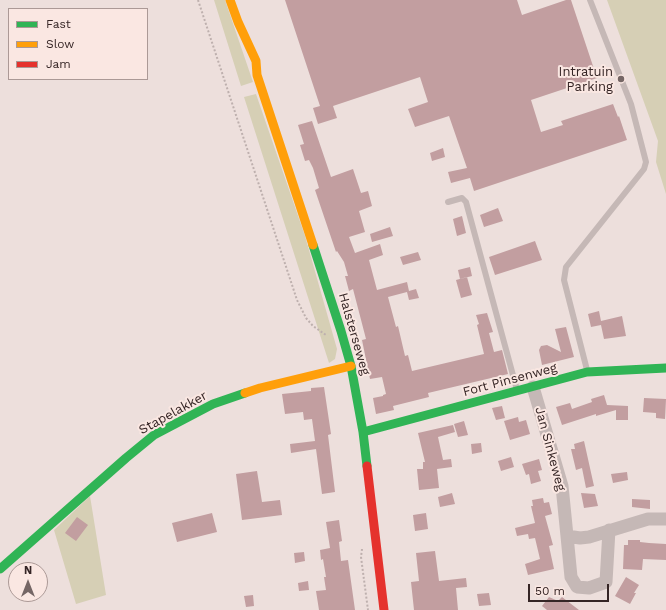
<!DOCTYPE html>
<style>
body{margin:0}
#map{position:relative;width:666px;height:610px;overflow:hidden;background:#eddfdc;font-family:"Work Sans",sans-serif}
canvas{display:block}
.legend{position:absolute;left:8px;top:8px;width:140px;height:72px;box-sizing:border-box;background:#fae7e2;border:1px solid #ab9996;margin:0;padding:5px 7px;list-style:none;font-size:12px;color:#352525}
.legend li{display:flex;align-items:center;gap:8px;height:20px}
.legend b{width:20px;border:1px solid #ab9996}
.north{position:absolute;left:8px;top:562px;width:40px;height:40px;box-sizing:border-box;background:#fae7e2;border:1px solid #ab9996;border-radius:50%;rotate:0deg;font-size:11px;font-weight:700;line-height:16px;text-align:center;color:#352525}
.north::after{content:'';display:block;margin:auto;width:14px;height:18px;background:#756665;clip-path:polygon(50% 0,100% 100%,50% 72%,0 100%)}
.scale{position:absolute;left:528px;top:584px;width:81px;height:18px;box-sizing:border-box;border:2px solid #352525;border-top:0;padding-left:5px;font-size:12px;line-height:14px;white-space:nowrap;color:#352525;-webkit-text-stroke:3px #fae7e2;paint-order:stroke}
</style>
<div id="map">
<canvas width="666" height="610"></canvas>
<ul class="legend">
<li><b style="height:5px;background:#30b455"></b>Fast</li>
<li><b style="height:5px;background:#ff9f0a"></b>Slow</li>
<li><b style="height:5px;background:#e5322d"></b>Jam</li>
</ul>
<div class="north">N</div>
<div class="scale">50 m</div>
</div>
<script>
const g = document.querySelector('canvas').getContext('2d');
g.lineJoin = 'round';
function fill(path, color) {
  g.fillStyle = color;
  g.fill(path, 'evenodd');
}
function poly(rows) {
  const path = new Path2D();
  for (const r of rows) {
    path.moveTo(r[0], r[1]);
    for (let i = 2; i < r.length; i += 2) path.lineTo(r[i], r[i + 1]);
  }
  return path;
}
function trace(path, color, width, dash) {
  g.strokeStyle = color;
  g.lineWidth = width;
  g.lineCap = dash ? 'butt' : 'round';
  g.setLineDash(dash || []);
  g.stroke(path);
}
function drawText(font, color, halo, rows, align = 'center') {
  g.font = font + ' "Work Sans",sans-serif';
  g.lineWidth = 4;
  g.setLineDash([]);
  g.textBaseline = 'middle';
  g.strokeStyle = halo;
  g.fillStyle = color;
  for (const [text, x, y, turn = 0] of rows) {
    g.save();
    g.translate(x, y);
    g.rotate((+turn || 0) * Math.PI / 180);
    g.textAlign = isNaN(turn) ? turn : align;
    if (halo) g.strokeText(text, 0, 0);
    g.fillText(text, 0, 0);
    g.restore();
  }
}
const green = poly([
 [214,0,225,0,253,82,241,86],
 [607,0,666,0,666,194,656,162,658,141],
 [256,94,305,236,337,349,335,359,329,363,244,97],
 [90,496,106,595,76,604,54,530]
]);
const building = poly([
 [285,0,517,0,522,15,566,0,571,0,597,78,531,100,541,132,563,125,561,121,613,104,618,117,619,116,627,140,474,191,470,178,451,183,448,172,467,168,449,116,415,127,408,109,428,102,420,77,333,106,337,118,318,124,313,108,320,106],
 [312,121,331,177,353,169,361,193,368,191,372,206,359,211,365,232,349,237,355,253,380,244,383,255,369,260,377,290,407,282,409,291,416,289,419,298,409,300,407,292,388,297,396,327,398,326,405,356,408,355,412,371,484,354,477,325,479,324,476,315,487,313,493,332,489,333,494,352,502,350,508,374,428,393,429,397,393,406,394,410,376,414,373,398,383,396,383,395,386,394,382,377,370,379,362,340,366,339,353,289,349,291,345,276,348,276,344,262,337,251,336,252,315,190,319,188,313,168,309,160,305,161,300,145,304,144,298,125],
 [443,148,445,157,432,161,430,153],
 [498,208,503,221,484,227,480,215],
 [462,216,466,233,457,236,453,219],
 [390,227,393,236,372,242,370,234],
 [535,241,542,260,495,275,489,257],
 [418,252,421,260,403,265,400,257],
 [470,267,472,276,460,279,458,270],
 [467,277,472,295,461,298,456,280],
 [599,311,601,321,622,316,626,336,604,339,601,325,591,327,588,314],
 [566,327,574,357,542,365,539,350,541,346,547,345,561,352,555,329],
 [324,387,331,434,328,435,335,492,322,494,316,449,291,453,290,444,315,441,312,419,304,420,303,412,285,414,282,394,311,391,311,388],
 [604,395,607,405,628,406,628,420,616,420,616,410,596,416,596,414,562,425,556,407,570,403,572,409,592,402,591,399],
 [644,398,666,399,665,419,656,418,656,413,643,412],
 [502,406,505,418,496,420,492,408],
 [518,417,519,422,526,420,530,434,510,440,504,421],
 [464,421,468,435,458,437,454,424],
 [453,425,455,432,438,437,443,460,451,459,452,467,437,469,439,488,419,490,417,469,423,469,423,462,425,462,418,433],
 [584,441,594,486,586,488,582,468,576,470,571,449,575,449,574,444],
 [481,443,482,452,472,454,471,444],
 [511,457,514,467,501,471,498,461],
 [539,459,542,470,538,471,541,481,531,484,529,474,526,475,522,464],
 [257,471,262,502,280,500,282,515,242,520,236,474],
 [627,472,628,480,613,483,611,474],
 [452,493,455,504,440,507,438,497],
 [581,493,595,494,598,506,584,508],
 [543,498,544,503,549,502,552,514,545,516,553,545,549,546,554,569,528,575,525,564,540,559,535,538,529,539,528,534,517,536,515,528,535,523,531,506,533,506,532,500],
 [632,499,650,500,650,509,632,507],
 [212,513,217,532,177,542,172,523],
 [426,513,428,529,415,531,413,515],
 [77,517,88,525,76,541,65,533],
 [339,520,342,541,339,542,341,561,348,560,355,610,319,610,316,591,326,590,324,577,326,577,323,559,321,560,320,550,330,548,326,522],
 [628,540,640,540,640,542,649,543,666,544,666,560,643,559,642,570,623,569,624,545,628,545],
 [435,551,439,581,466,578,467,587,456,588,458,610,414,610,411,582,419,581,416,553],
 [304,552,305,561,295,563,294,553],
 [626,577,639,585,634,593,636,593,630,604,615,596],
 [308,581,309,590,299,591,298,583],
 [489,593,491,605,479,606,477,594],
 [253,595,254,606,246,607,244,596],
 [549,597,558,601,562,597,579,610,547,610,542,606]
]);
const path = poly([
 [198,0,297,300,306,318,313,326,326,335],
 [362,549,361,557,368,610]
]);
const lane = poly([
 [448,202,462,198,466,202,517,390],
 [587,370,564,280,566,267,644,169,646,162,631,104,590,0]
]);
const street = poly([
 [533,387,562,486,567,536,580,538,589,537,648,519,666,519],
 [567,536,571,577,577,587,589,588,606,582,609,530]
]);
const fast = poly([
 [313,245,341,331,351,366,363,432,367,466],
 [363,432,587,372,666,368],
 [0,569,126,458,154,435,213,404,245,393]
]);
const slow = poly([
 [230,0,238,22,256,61,257,75,313,245],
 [245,393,260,388,351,366]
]);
const jam = poly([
 [367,466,384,610]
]);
const markers = [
 [621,79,4,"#756665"]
];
const poiNames = [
 ["Intratuin",613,72],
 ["Parking",613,87]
];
const streetNames = [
 ["Halsterseweg",354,334,74],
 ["Fort Pinsenweg",510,380,-15],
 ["Stapelakker",173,413,-29],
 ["Jan Sinkeweg",550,449,75]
];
fill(green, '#d6cfb5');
fill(building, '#c29ea0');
trace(path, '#beb0ae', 2, [2, 2]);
trace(lane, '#c5b8b6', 6);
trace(street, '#c5b8b6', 13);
trace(fast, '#30b455', 9);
trace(slow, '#ff9f0a', 9);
trace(jam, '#e5322d', 9);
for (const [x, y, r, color] of markers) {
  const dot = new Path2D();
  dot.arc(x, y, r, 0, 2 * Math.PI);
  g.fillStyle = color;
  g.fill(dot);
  trace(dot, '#fae7e2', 1.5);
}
drawText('13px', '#352525', '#fae7e2', poiNames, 'right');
drawText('13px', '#352525', '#fae7e2', streetNames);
</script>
